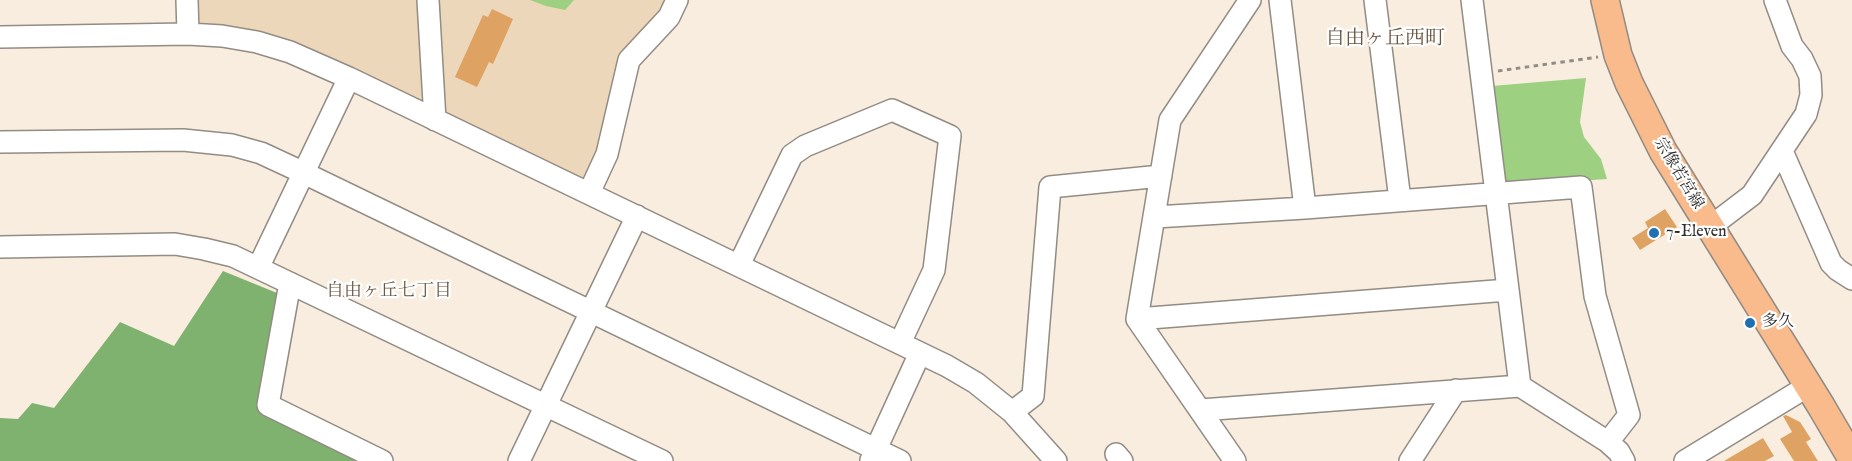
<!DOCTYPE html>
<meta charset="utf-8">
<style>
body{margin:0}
canvas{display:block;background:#f8edde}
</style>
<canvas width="1852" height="461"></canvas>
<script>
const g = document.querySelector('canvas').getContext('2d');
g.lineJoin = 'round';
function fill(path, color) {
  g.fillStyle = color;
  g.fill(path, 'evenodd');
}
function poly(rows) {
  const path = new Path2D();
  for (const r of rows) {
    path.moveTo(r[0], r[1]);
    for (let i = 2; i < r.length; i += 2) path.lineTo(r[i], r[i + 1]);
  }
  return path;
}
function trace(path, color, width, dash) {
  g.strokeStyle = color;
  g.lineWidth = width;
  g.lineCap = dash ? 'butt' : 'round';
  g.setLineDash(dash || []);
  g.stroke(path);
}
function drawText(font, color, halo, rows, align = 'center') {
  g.font = font + ' "IM FELL English","Noto Serif JP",serif';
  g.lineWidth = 4.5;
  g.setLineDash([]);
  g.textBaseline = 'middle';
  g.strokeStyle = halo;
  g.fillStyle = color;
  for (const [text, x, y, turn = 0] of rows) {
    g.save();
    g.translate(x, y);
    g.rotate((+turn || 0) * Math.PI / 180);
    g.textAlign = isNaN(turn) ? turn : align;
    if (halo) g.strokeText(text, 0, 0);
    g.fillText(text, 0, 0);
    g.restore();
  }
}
const built = poly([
 [195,0,672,0,625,59,602,152,584,182,327,59,198,27]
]);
const green = poly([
 [530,0,574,0,565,10,546,6],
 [1586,78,1580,122,1584,137,1601,159,1607,179,1505,186,1492,86]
]);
const forest = poly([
 [223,271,277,293,269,409,374,461,0,461,0,418,18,419,32,403,54,408,120,322,174,346]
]);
const building = poly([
 [492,9,513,19,493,64,489,62,477,87,455,77,483,15,488,17],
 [1665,209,1677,227,1640,250,1632,238,1648,228,1645,222],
 [1786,415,1800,422,1811,439,1806,442,1818,461,1794,461,1780,439,1792,432,1783,416],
 [1763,438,1774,456,1765,461,1724,461]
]);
const path = poly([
 [1498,71,1598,57]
]);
const minor = poly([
 [187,0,188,34],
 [428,0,435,120],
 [1280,0,1305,208],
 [1375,0,1400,200],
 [1472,0,1520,386],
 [0,37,188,34,222,36,257,42,290,52,349,78,947,366,976,383,1012,412,1056,461],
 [0,142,183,140,232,145,261,153,304,173,900,461],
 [1782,151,1831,263,1838,270,1852,279],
 [589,193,607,154,629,60,669,17,677,0],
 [1155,217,1305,208,1581,187,1595,296,1629,415,1608,442],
 [1710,227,1752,195,1806,114,1811,95,1810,76,1802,59,1792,46,1775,0],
 [0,247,175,244,204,249,233,256,662,461],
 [739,265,792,155,805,146,892,110,950,136,934,270,900,343],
 [258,268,349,78],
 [290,283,268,405,382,461],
 [1137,319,1508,290],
 [1201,410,1520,386,1608,442,1619,452,1624,461],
 [1012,412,1033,396,1050,187,1161,176],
 [1116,454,1122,461],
 [871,460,920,353],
 [519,461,637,216],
 [1235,461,1137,319,1170,120,1250,0],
 [1410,461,1456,390],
 [1685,461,1808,386]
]);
const major = poly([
 [1605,0,1618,55,1629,83,1663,151,1821,406,1852,459]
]);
const markers = [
 [1654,233,6,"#1f6fb2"],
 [1750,323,6,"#1f6fb2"]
];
const streetNames = [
 ["宗像若宮線",1678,174,59]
];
const poiNames = [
 ["7-Eleven",1666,233],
 ["多久",1762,323]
];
const neighbourhoodNames = [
 ["自由ヶ丘七丁目",389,292]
];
const quarterNames = [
 ["自由ヶ丘西町",1385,40]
];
fill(built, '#edd7ba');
fill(green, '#9dd080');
fill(forest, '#7eb26e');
fill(building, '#dea263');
trace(minor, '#928c84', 24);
trace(major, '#928c84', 30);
trace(path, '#928c84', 3, [4.5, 4.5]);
trace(minor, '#fff', 21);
trace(major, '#fabb8c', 27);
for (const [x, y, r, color] of markers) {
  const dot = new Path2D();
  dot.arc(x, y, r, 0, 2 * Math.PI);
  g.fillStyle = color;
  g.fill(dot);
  trace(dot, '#fff', 2);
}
drawText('16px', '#2b2b2b', '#fff', streetNames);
drawText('16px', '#2b2b2b', '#fff', poiNames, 'left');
drawText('18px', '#6a553f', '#fff', neighbourhoodNames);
drawText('20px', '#6a553f', '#fff', quarterNames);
</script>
